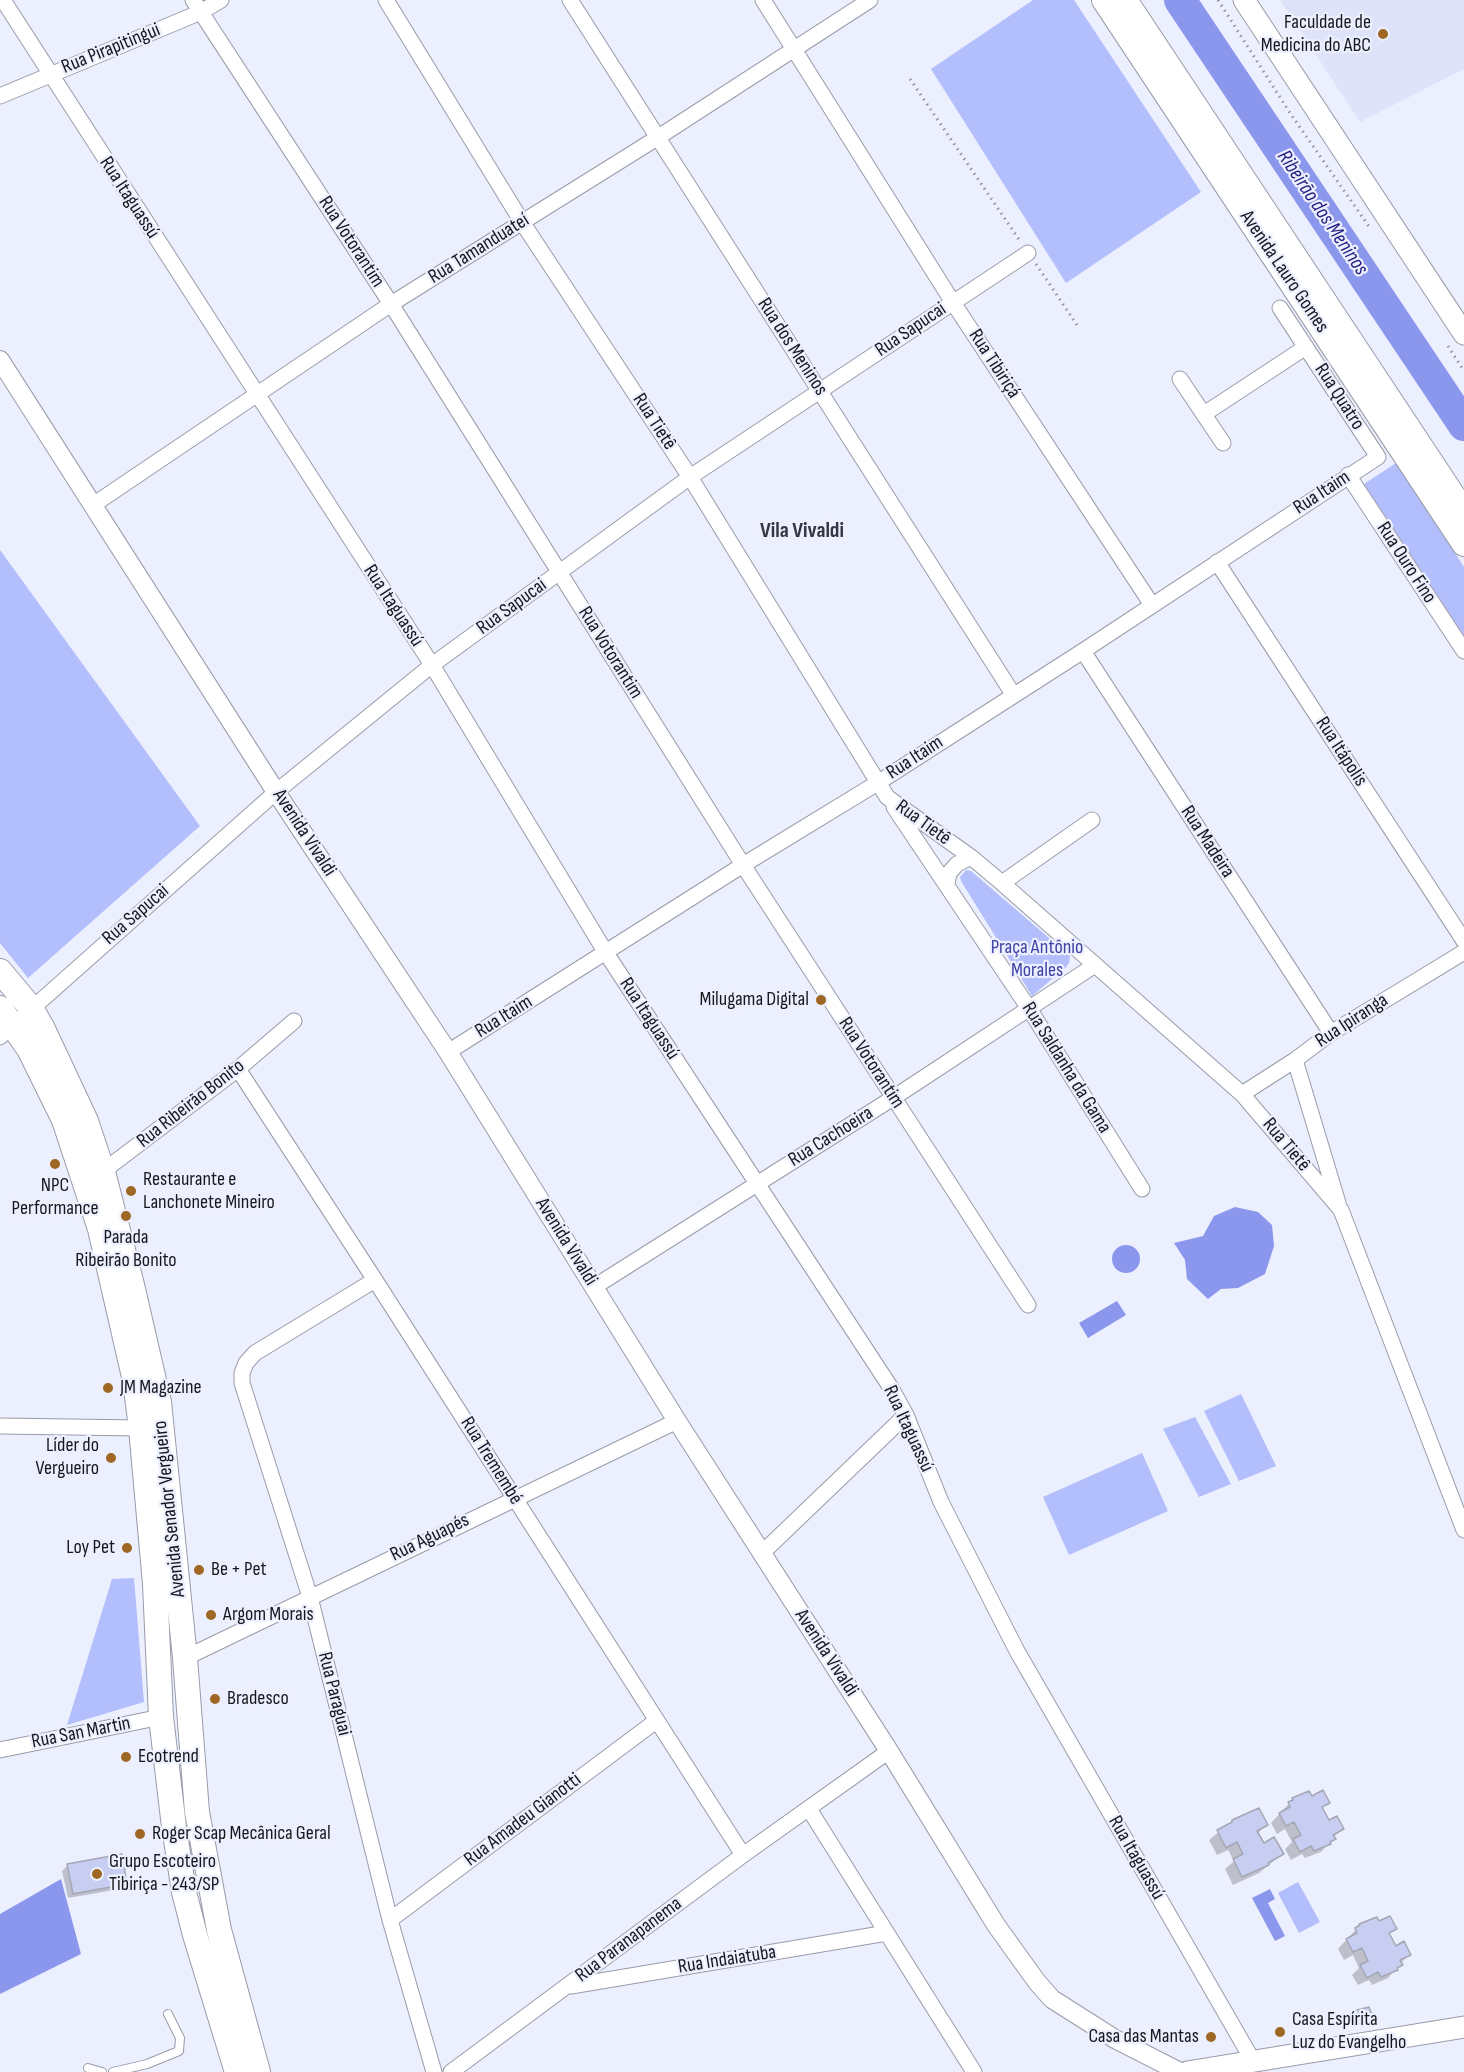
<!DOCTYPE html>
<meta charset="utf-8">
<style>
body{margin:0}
canvas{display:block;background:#eceffe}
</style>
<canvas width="1464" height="2072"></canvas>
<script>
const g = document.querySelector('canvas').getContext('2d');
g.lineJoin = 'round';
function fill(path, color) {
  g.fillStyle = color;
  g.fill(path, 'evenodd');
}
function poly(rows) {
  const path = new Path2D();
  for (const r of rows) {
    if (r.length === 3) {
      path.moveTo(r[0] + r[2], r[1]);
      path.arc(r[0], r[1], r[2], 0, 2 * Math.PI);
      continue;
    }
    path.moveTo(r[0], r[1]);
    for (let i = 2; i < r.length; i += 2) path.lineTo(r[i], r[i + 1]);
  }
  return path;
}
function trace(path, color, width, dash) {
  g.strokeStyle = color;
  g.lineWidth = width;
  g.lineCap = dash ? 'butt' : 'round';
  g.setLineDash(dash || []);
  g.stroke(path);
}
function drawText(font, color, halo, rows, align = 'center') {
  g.font = font + ' "Sofia Sans Condensed",sans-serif';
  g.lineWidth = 4.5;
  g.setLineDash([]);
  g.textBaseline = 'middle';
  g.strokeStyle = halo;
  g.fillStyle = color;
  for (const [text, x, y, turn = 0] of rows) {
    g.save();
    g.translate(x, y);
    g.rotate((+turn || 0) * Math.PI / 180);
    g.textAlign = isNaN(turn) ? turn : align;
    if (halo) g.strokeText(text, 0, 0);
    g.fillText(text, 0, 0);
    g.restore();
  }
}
const built = poly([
 [1280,0,1464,0,1464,69,1360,122]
]);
const green = poly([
 [1033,0,1074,0,1201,192,1066,283,931,69],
 [1396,463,1464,567,1464,636,1364,484],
 [0,550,200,826,28,978,0,943],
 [966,870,971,871,1070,956,1069,963,1066,967,1032,996,961,881,960,877],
 [1241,1394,1276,1466,1239,1481,1204,1411],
 [1195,1417,1231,1484,1199,1497,1163,1429],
 [1142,1453,1168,1511,1069,1555,1043,1497],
 [134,1578,144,1702,67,1725,112,1579],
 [1298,1882,1320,1922,1299,1933,1278,1893]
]);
const water = poly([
 [1235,1207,1258,1212,1272,1225,1274,1246,1265,1274,1238,1288,1221,1289,1208,1299,1187,1279,1185,1260,1174,1243,1203,1236,1214,1216],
 [1126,1259,14],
 [1117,1301,1126,1315,1088,1338,1079,1323],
 [61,1879,81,1954,0,1994,0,1914],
 [1270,1889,1275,1899,1268,1903,1285,1936,1275,1941,1252,1898]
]);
const shadow = poly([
 [1312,1798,1328,1802,1321,1809,1328,1822,1342,1828,1321,1852,1305,1858,1302,1854,1291,1860,1285,1849,1292,1842,1285,1829,1277,1834,1271,1823,1293,1799],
 [1232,1821,1266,1825,1257,1834,1263,1845,1282,1854,1259,1873,1233,1885,1225,1869,1234,1861,1228,1850,1217,1855,1209,1840],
 [68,1865,126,1883,120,1889,68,1898,62,1871],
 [1376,1919,1379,1923,1395,1928,1388,1935,1395,1948,1409,1954,1388,1978,1372,1985,1369,1980,1358,1985,1352,1975,1359,1968,1353,1955,1344,1960,1338,1949,1360,1925],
 [1354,2013,1372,2021,1356,2026,1352,2015]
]);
const river = poly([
 [1180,0,1464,425]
]);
const building = poly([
 [1323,1790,1330,1803,1322,1807,1329,1820,1337,1816,1344,1829,1333,1835,1336,1839,1330,1842,1331,1844,1314,1851,1311,1846,1300,1852,1293,1839,1301,1835,1294,1822,1286,1826,1279,1813,1290,1807,1288,1802,1293,1800,1292,1798,1309,1791,1312,1796,1323,1790],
 [1259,1808,1268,1825,1257,1831,1264,1843,1274,1837,1284,1854,1268,1863,1269,1865,1242,1877,1233,1859,1243,1854,1237,1842,1226,1848,1217,1830,1232,1822,1232,1820,1259,1808],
 [122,1854,127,1884,73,1894,67,1864,122,1854],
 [1390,1916,1397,1929,1389,1933,1396,1946,1404,1941,1411,1955,1400,1960,1403,1965,1397,1968,1398,1970,1381,1977,1378,1972,1367,1978,1360,1965,1368,1961,1362,1948,1353,1952,1346,1939,1357,1933,1355,1928,1360,1925,1359,1924,1377,1917,1379,1921,1390,1916],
 [1369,2007,1374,2021,1359,2024,1353,2011,1369,2007]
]);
const path = poly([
 [1218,0,1290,113,1370,228],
 [910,79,1020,241],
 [1036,264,1079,328],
 [1448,346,1464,371]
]);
const service = poly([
 [88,2068,102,2072],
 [113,2072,147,2064,179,2051,180,2038,168,2014]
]);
const minor = poly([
 [3,0,432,665,606,953,891,1388,906,1415,941,1502,1017,1651,1253,2061],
 [193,0,391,304,743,865,1028,1305],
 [386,0,522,222,690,477,887,797,971,857,1002,883,1242,1094,1341,1210,1464,1530],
 [570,0,1013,694],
 [763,0,952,301,1152,605],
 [0,96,201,12,221,0],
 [1180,379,1223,443],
 [1204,414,1306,347],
 [1348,475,1464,651],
 [93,505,391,304,657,138,870,0],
 [1217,562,1464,941],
 [1083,651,1331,1033],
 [894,807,1030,1010,1142,1189],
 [1002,883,1092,820],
 [947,884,949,873,957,864,971,857],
 [0,1037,276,792,432,665,690,477,1028,253],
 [448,1052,743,865,879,782,1083,651,1378,457,1280,308],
 [1295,1060,1338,1203],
 [238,1069,375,1280,743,1855],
 [1242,1094,1295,1060,1331,1033,1464,952],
 [98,1175,238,1069,294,1021],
 [375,1280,255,1353,246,1363,242,1373,242,1383,310,1597,390,1920,434,2072],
 [594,1287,893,1098,1095,965],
 [0,1426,141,1428],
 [761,1554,906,1415],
 [185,1658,677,1421],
 [0,1750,161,1717],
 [809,1809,974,2072],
 [390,1920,656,1721],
 [571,1986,887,1933],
 [451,2072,743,1855,889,1751]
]);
const tertiary = poly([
 [0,360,276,792,448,1052,677,1421,889,1751,996,1925,1037,1982,1052,1999,1115,2039,1180,2072]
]);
const secondary = poly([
 [1244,0,1464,334],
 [1187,2072,1464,2027]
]);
const primary = poly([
 [1104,0,1464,544],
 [1125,0,1464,512],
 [0,971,31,1008,43,1029,86,1121,103,1172,132,1285,159,1402,185,1658,197,1812,219,1930,258,2072],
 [0,1008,29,1049,64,1120,100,1229,135,1381,141,1428,155,1584,161,1717,174,1827,184,1892,195,1935,237,2072]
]);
const markers = [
 [1383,34,6,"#9f6724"],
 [821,1000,6,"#9f6724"],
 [55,1164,6,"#9f6724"],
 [131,1191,6,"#9f6724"],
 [126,1216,6,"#9f6724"],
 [108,1388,6,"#9f6724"],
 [111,1458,6,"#9f6724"],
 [127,1548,6,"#9f6724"],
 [199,1570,6,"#9f6724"],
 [211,1615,6,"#9f6724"],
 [215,1699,6,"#9f6724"],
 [126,1757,6,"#9f6724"],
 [140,1834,6,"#9f6724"],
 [97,1874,6,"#9f6724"],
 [1280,2032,6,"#9f6724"],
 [1211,2037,6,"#9f6724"]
];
const poiNames = [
 ["Faculdade de",1371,23,"right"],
 ["Medicina do ABC",1371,46,"right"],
 ["Milugama Digital",809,1000,"right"],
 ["Restaurante e",143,1180],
 ["Lanchonete Mineiro",143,1203],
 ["NPC",55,1186,"center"],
 ["Performance",55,1209,"center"],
 ["Parada",126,1238,"center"],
 ["Ribeirão Bonito",126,1261,"center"],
 ["JM Magazine",120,1388],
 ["Líder do",99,1446,"right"],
 ["Vergueiro",99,1469,"right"],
 ["Loy Pet",115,1548,"right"],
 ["Be + Pet",211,1570],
 ["Argom Morais",223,1615],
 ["Bradesco",227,1699],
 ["Ecotrend",138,1757],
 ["Roger Scap Mecânica Geral",152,1834],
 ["Grupo Escoteiro",109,1862],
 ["Tibiriça - 243/SP",109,1885],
 ["Casa Espírita",1292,2020],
 ["Luz do Evangelho",1292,2043],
 ["Casa das Mantas",1199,2037,"right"]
];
const streetNames = [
 ["Rua Pirapitingui",111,49,-22],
 ["Rua Itaguassú",129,198,57],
 ["Rua Votorantim",351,242,57],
 ["Rua Tamanduateí",479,249,-32],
 ["Avenida Lauro Gomes",1284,272,56],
 ["Rua Sapucai",911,330,-34],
 ["Rua dos Meninos",792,347,57],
 ["Rua Tibiriçá",994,364,57],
 ["Rua Quatro",1339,397,57],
 ["Rua Tietê",654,422,57],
 ["Rua Itaim",1322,493,-33],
 ["Rua Ouro Fino",1406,563,57],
 ["Rua Itaguassú",393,606,57],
 ["Rua Sapucai",512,607,-36],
 ["Rua Votorantim",610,653,58],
 ["Rua Itápolis",1341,752,57],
 ["Rua Itaim",915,758,-33],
 ["Rua Tietê",923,823,36],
 ["Avenida Vivaldi",304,833,57],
 ["Rua Madeira",1207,842,57],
 ["Rua Sapucai",136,915,-41],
 ["Rua Itaim",504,1017,-32],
 ["Rua Itaguassú",649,1019,57],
 ["Rua Ipiranga",1352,1021,-33],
 ["Rua Votorantim",871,1063,57],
 ["Rua Saldanha da Gama",1066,1068,58],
 ["Rua Ribeirão Bonito",191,1104,-38],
 ["Rua Cachoeira",831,1137,-32],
 ["Rua Tietê",1286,1145,50],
 ["Avenida Vivaldi",566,1242,58],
 ["Rua Itaguassú",908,1429,65],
 ["Rua Tremembé",491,1461,58],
 ["Avenida Senador Vergueiro",170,1509,-96],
 ["Rua Aguapés",430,1538,-26],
 ["Avenida Vivaldi",826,1653,57],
 ["Rua Paraguai",334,1694,76],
 ["Rua San Martin",81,1733,-11],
 ["Rua Amadeu Gianotti",523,1820,-37],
 ["Rua Itaguassú",1136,1858,60],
 ["Rua Paranapanema",629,1940,-37],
 ["Rua Indaiatuba",727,1960,-9]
];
const parkNames = [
 ["Praça Antônio",1037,948],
 ["Morales",1037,971]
];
const waterNames = [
 ["Ribeirão dos Meninos",1322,213,56]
];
const quarterNames = [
 ["Vila Vivaldi",802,531]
];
fill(built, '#dfe3f9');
fill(green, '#b3befc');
fill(water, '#8b97ec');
fill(shadow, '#0003');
trace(river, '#8b97ec', 32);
fill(building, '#c7cef2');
trace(building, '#a4a7b4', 1.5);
trace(service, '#999ba9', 10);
trace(minor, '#999ba9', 17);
trace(tertiary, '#999ba9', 20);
trace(secondary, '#999ba9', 23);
trace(primary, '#999ba9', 26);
trace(path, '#92949f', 3, [1.5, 4.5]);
trace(service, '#fff', 8);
trace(minor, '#fff', 15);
trace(tertiary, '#fff', 18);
trace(secondary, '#fff', 21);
trace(primary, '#fff', 24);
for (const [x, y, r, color] of markers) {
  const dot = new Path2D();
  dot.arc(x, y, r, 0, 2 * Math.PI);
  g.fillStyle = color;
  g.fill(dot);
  trace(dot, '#eceffe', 2);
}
drawText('20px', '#17181d', '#eceffe', poiNames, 'left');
drawText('20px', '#17181d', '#eceffe', streetNames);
drawText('20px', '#3f41a4', '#eceffe', parkNames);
drawText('italic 21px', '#251d7f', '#eceffe', waterNames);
drawText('bold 22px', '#343641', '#eceffe', quarterNames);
</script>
